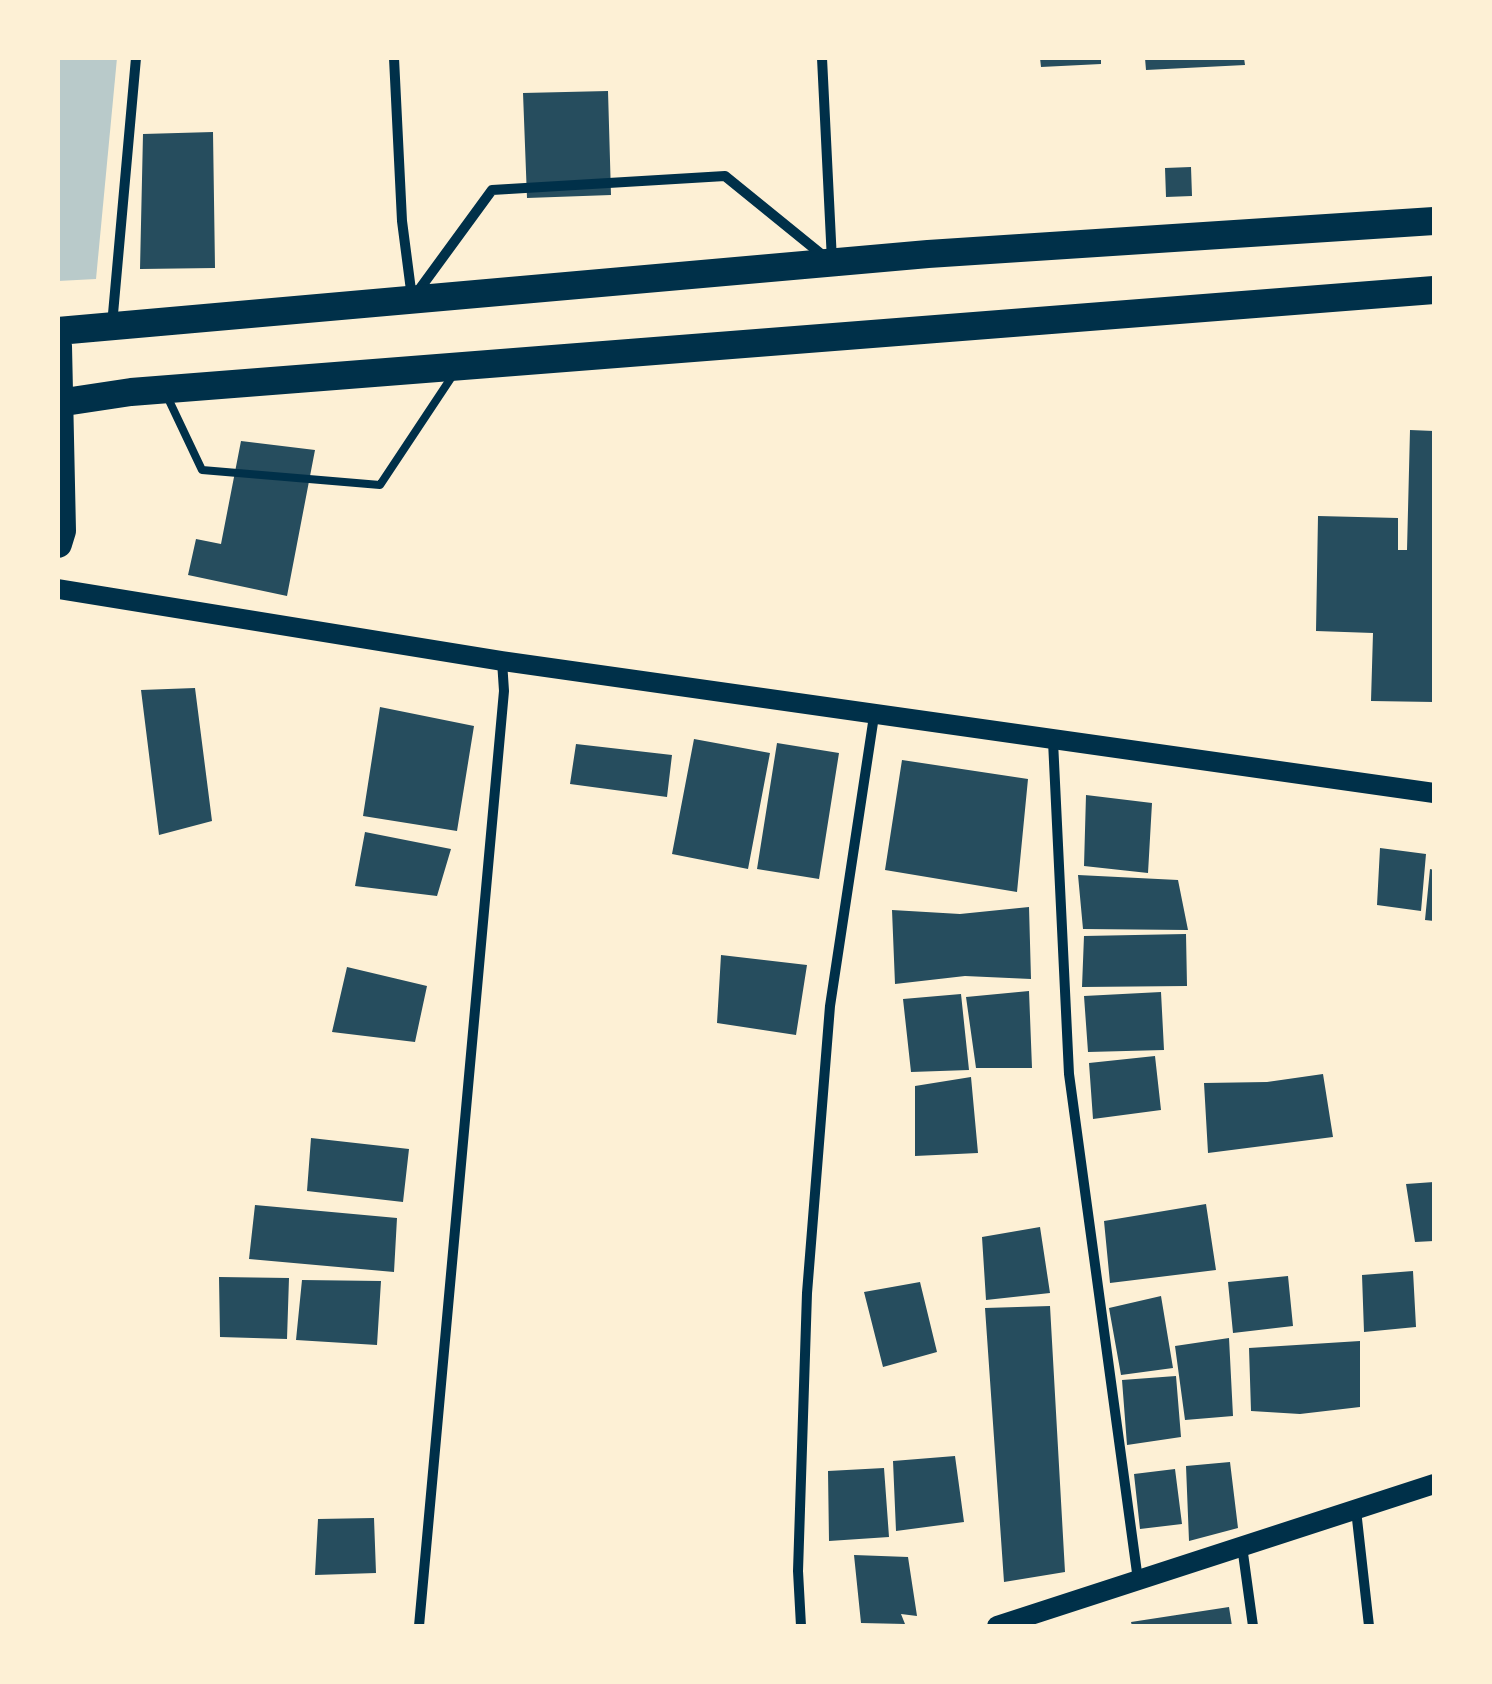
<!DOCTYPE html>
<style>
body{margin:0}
#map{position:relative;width:1492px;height:1684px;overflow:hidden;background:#fdf0d5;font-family:"Fira Sans",sans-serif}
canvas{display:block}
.frame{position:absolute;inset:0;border:60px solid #fdf0d5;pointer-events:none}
</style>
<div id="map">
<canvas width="1492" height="1684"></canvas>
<div class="frame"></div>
</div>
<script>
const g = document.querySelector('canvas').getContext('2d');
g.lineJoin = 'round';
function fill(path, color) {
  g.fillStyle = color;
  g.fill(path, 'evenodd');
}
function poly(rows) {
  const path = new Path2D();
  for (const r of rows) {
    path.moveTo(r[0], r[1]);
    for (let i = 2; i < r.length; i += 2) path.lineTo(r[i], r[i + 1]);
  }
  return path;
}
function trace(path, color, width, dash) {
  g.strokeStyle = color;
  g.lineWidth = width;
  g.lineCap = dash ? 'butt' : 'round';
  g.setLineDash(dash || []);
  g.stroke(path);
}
const green = poly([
 [58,58,117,58,96,279,58,281]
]);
const building = poly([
 [1040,58,1101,58,1101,64,1041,67],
 [1145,58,1244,58,1245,65,1146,70],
 [608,91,611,195,527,198,523,93],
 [213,132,215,268,140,269,143,134],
 [1191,167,1192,196,1166,197,1165,168],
 [1410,430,1434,431,1434,702,1371,701,1373,633,1316,631,1318,516,1398,518,1398,550,1407,550],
 [241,441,315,450,287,596,188,575,196,539,221,544],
 [195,688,212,821,159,835,141,690],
 [380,707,474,726,457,831,363,816],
 [694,739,770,753,748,869,672,854],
 [777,743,839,753,819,879,757,869],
 [576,744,672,755,667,797,570,784],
 [902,760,1028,779,1017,892,885,870],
 [1086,795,1152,803,1148,873,1084,866],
 [365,832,451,849,437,896,355,886],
 [1380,848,1426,854,1421,911,1377,905],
 [1430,869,1434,870,1434,921,1425,920],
 [1078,875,1178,880,1188,930,1083,929],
 [1029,907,1031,979,965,976,895,984,892,910,960,914],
 [1186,934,1187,986,1082,987,1084,936],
 [721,955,807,965,796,1035,717,1023],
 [347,967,427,986,415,1042,332,1032],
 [1029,991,1032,1068,976,1068,966,997],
 [1161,992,1164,1050,1088,1052,1084,996],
 [961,994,969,1070,911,1072,903,999],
 [1155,1056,1161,1110,1093,1119,1089,1063],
 [1323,1074,1333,1137,1208,1153,1204,1083,1267,1082],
 [971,1077,978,1153,915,1156,915,1086],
 [311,1138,409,1149,403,1202,307,1191],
 [1434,1182,1434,1241,1415,1242,1406,1184],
 [1206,1204,1216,1270,1110,1283,1104,1221],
 [255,1205,397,1218,394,1272,249,1259],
 [1040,1227,1050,1293,986,1300,982,1237],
 [1413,1271,1416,1327,1364,1332,1362,1275],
 [1288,1276,1293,1326,1233,1333,1228,1282],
 [219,1277,289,1278,287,1339,220,1337],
 [302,1280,381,1281,377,1345,296,1340],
 [920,1282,937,1352,883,1367,864,1292],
 [1161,1296,1173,1368,1121,1375,1109,1308],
 [1050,1306,1065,1572,1004,1582,985,1308],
 [1229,1338,1233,1416,1185,1420,1175,1346],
 [1360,1341,1360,1407,1300,1414,1251,1411,1249,1348],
 [1176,1376,1181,1437,1127,1445,1122,1380],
 [955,1456,964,1522,896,1531,893,1461],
 [1230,1462,1238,1528,1189,1541,1186,1466],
 [884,1468,889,1537,829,1541,828,1471],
 [1175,1469,1182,1524,1140,1529,1134,1474],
 [374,1518,376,1573,315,1575,318,1519],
 [854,1555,908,1557,917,1616,901,1614,905,1624,861,1623],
 [1229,1607,1232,1626,1132,1626,1131,1622]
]);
const service = poly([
 [166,394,202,470,380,485,453,375]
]);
const minor = poly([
 [394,58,402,221,412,298],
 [822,58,832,261],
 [416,294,492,190,725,176,826,258],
 [112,325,136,58],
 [1053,741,1069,1074,1138,1580],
 [1356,1510,1369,1626],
 [1242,1546,1253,1626],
 [419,1626,504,691,502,661],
 [801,1626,798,1571,807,1293,830,1006,874,716]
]);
const secondary = poly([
 [58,589,502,661,1434,793],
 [997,1626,1434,1484]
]);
const trunk = poly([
 [58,331,928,254,1434,221],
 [58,346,62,531,58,544],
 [58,403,131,392,1434,290]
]);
fill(green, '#b9caca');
fill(building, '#264d5e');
trace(service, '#003049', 8);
trace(minor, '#003049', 10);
trace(secondary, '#003049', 20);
trace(trunk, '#003049', 28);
</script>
